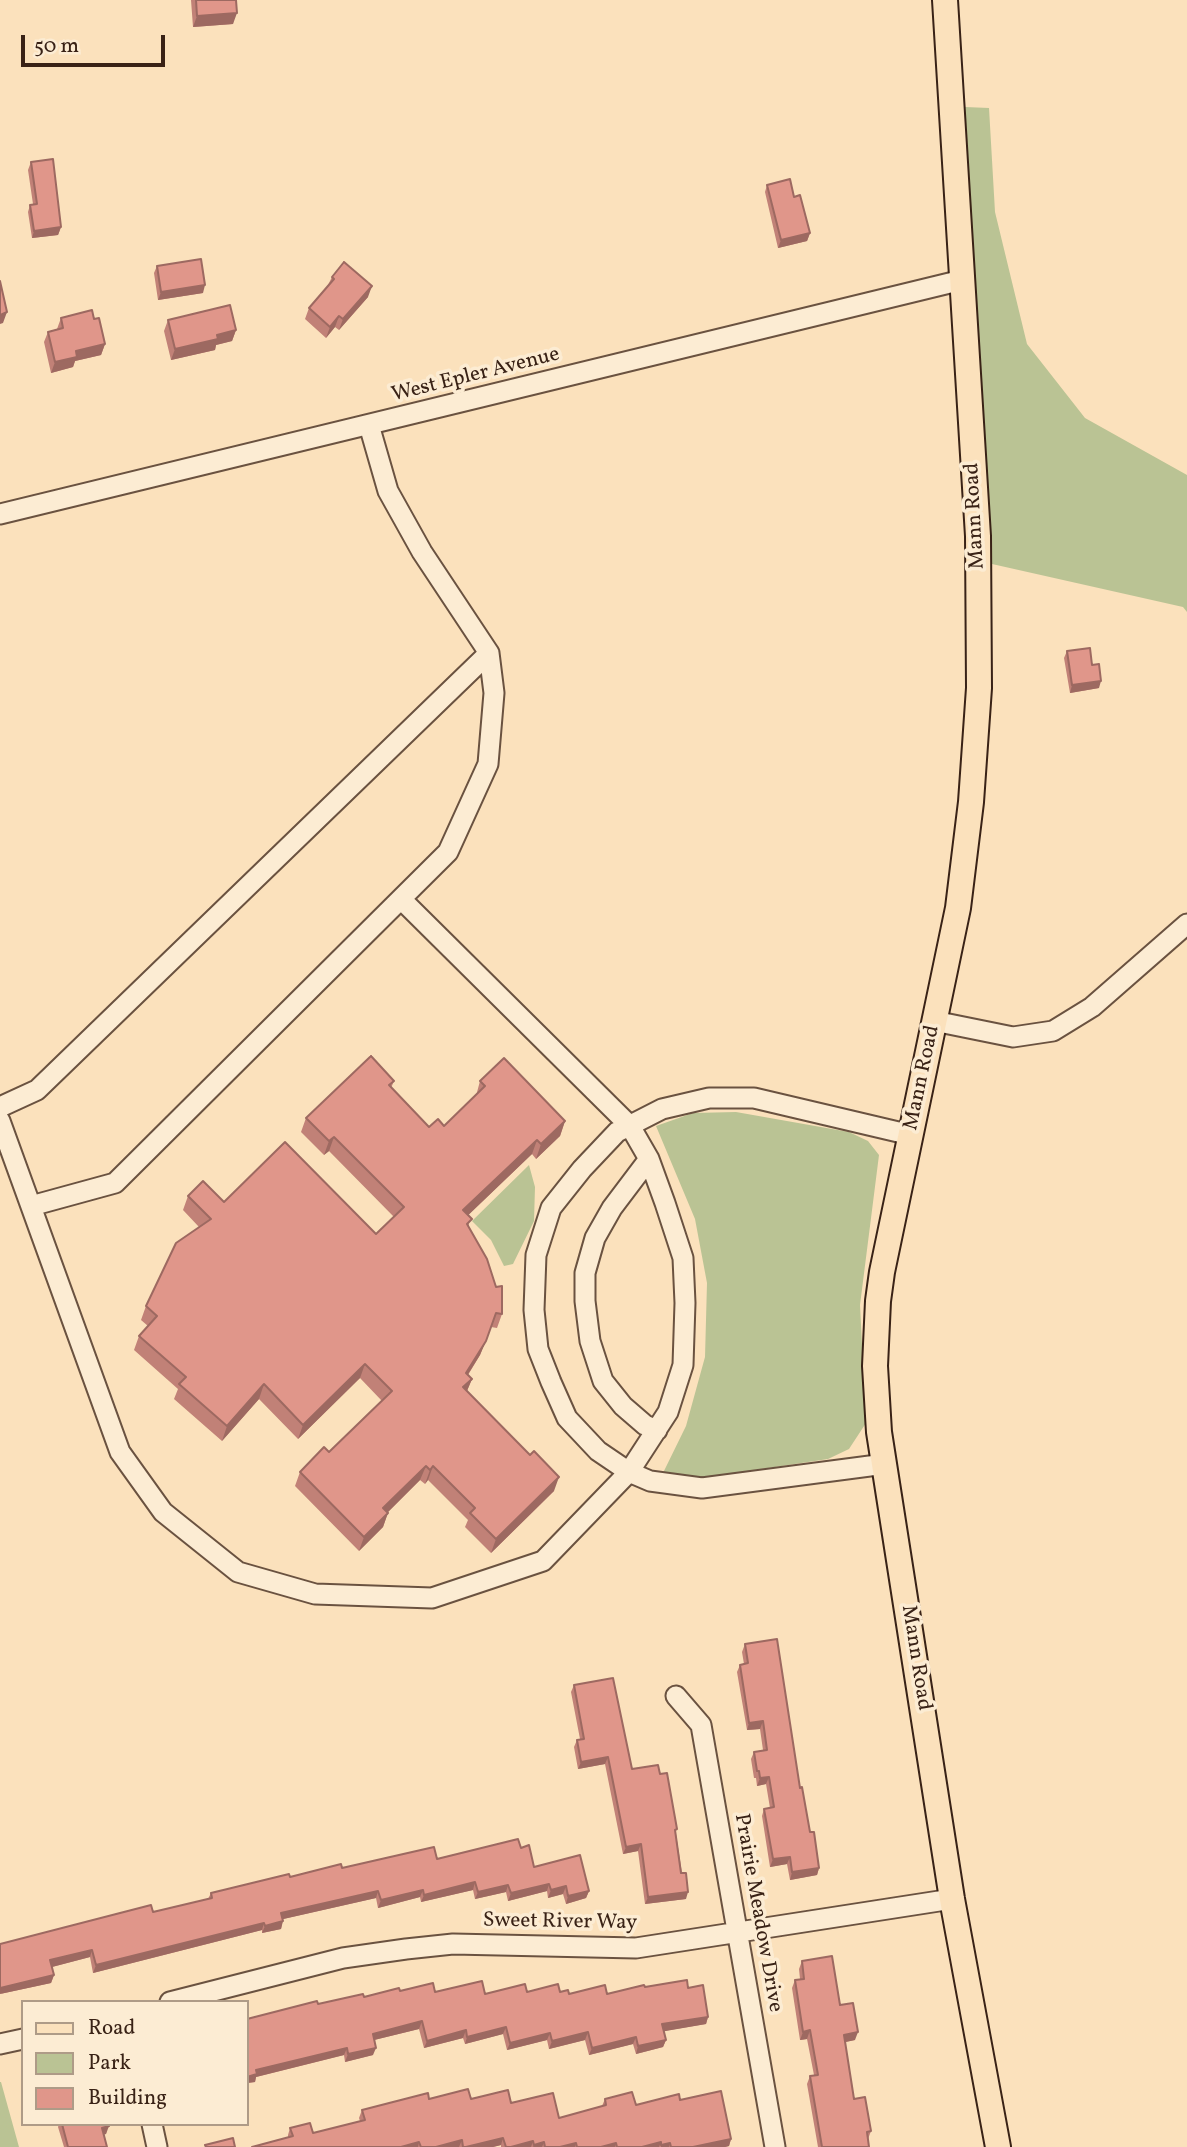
<!DOCTYPE html>
<style>
body{margin:0}
#map{position:relative;width:1187px;height:2147px;overflow:hidden;background:#fbe1bc;font-family:Vollkorn,serif}
canvas{display:block}
.legend{position:absolute;left:21px;top:2000px;width:228px;height:126px;box-sizing:border-box;background:#fcecd3;border:2px solid #ae9b87;margin:0;padding:9px 12px;list-style:none;font-size:21px;color:#392216}
.legend li{display:flex;align-items:center;gap:14px;height:35px}
.legend b{width:35px;border:2px solid #ae9b87}
.scale{position:absolute;left:21px;top:35px;width:144px;height:32px;box-sizing:border-box;border:4px solid #392216;border-top:0;padding-left:9px;font-size:21px;line-height:24px;white-space:nowrap;color:#392216;-webkit-text-stroke:5px #fcecd3;paint-order:stroke}
</style>
<div id="map">
<canvas width="1187" height="2147"></canvas>
<ul class="legend">
<li><b style="height:9px;background:#fbe1bc"></b>Road</li>
<li><b style="height:19px;background:#bac394"></b>Park</li>
<li><b style="height:19px;background:#e0968a"></b>Building</li>
</ul>
<div class="scale">50 m</div>
</div>
<script>
const g = document.querySelector('canvas').getContext('2d');
g.lineJoin = 'round';
function fill(path, color) {
  g.fillStyle = color;
  g.fill(path, 'evenodd');
}
function poly(rows) {
  const path = new Path2D();
  for (const r of rows) {
    path.moveTo(r[0], r[1]);
    for (let i = 2; i < r.length; i += 2) path.lineTo(r[i], r[i + 1]);
  }
  return path;
}
function trace(path, color, width, dash) {
  g.strokeStyle = color;
  g.lineWidth = width;
  g.lineCap = dash ? 'butt' : 'round';
  g.setLineDash(dash || []);
  g.stroke(path);
}
function drawText(font, color, halo, rows, align = 'center') {
  g.font = font + ' Vollkorn,serif';
  g.lineWidth = 7;
  g.setLineDash([]);
  g.textBaseline = 'middle';
  g.strokeStyle = halo;
  g.fillStyle = color;
  for (const [text, x, y, turn = 0] of rows) {
    g.save();
    g.translate(x, y);
    g.rotate((+turn || 0) * Math.PI / 180);
    g.textAlign = isNaN(turn) ? turn : align;
    if (halo) g.strokeText(text, 0, 0);
    g.fillText(text, 0, 0);
    g.restore();
  }
}
const green = poly([
 [965,107,989,108,995,212,1027,344,1085,418,1187,475,1187,612,1183,607,992,564],
 [736,1112,849,1132,868,1141,879,1155,860,1305,866,1423,849,1449,828,1459,702,1478,663,1473,686,1426,705,1357,707,1283,695,1219,656,1126,693,1113],
 [529,1165,535,1187,534,1221,513,1264,504,1266,491,1240,472,1221],
 [0,2082,1,2082,19,2147,0,2147]
]);
const minor = poly([
 [0,514,962,280],
 [934,1021,1013,1037,1053,1031,1092,1007,1187,924],
 [0,1107,37,1090,489,653],
 [0,1121,120,1452,163,1512,238,1572,315,1594,432,1598,543,1561,629,1472,668,1412,683,1365,685,1303,683,1258,665,1203,649,1159,630,1126,401,899],
 [649,1159,612,1208,595,1238,585,1273,585,1301,590,1341,603,1381,623,1406,645,1425,657,1430],
 [31,1206,115,1183,448,852,488,764,494,693,489,653,422,552,388,491,369,425],
 [885,1464,702,1488,650,1481,629,1472,598,1451,567,1418,551,1382,538,1349,534,1310,536,1255,551,1208,582,1169,617,1132,662,1109,709,1098,754,1098,911,1135],
 [676,1696,701,1725,775,2147],
 [170,2002,343,1958,406,1949,453,1944,636,1948,952,1899],
 [0,2044,23,2039],
 [152,2124,157,2147]
]);
const major = poly([
 [945,0,978,536,979,688,971,802,958,908,882,1272,878,1301,875,1366,879,1432,952,1899,998,2147]
]);
const wall = poly([
 [191,0,236,0,233,24,193,27],
 [31,162,61,227,58,235,32,238,28,212,30,205,33,204,28,170],
 [767,185,794,197,810,233,807,241,778,248,765,192],
 [157,266,203,293,158,300,154,273],
 [332,277,368,297,339,330,335,327,326,338,305,319,309,308,328,285],
 [61,318,94,319,105,344,101,355,75,361,73,367,51,373,44,342,48,332,57,329],
 [168,320,236,330,232,341,216,345,215,350,171,360,164,331],
 [1067,651,1092,665,1099,688,1070,693,1064,658],
 [394,1081,391,1088,429,1127,444,1126,476,1096,480,1081,565,1121,560,1136,536,1159,532,1154,468,1215,469,1227,502,1314,497,1328,491,1327,480,1355,468,1375,472,1379,467,1391,554,1491,491,1553,465,1527,468,1520,428,1480,425,1484,420,1480,388,1512,383,1527,359,1551,295,1486,300,1472,329,1452,382,1401,360,1378,298,1439,259,1399,222,1441,174,1399,178,1389,134,1350,139,1336,148,1326,141,1320,146,1306,199,1227,183,1210,188,1196,224,1202,376,1234,394,1217,329,1151,324,1155,301,1132,306,1118],
 [745,1644,800,1788,819,1868,817,1875,790,1880,787,1864,770,1867,762,1816,764,1809,770,1808,766,1784,757,1786,756,1778,754,1778,751,1759,754,1752,763,1750,760,1729,747,1730,737,1672,740,1665,744,1664,742,1652],
 [574,1685,632,1769,660,1774,676,1834,686,1899,645,1904,638,1851,623,1854,605,1764,578,1769,574,1747,577,1740,580,1739,571,1692],
 [521,1848,534,1867,589,1891,586,1898,566,1904,563,1894,548,1898,547,1891,508,1901,506,1892,475,1899,473,1890,421,1902,420,1897,378,1908,376,1898,283,1919,281,1929,262,1933,262,1930,93,1973,90,1957,52,1967,54,1975,51,1983,0,1994,153,1912,208,1899,211,1893,342,1868,437,1859],
 [802,1961,840,2005,855,2040,845,2042,854,2099,871,2131,868,2139,869,2147,818,2147,807,2084,810,2076,814,2075,807,2039,800,2040,792,1988,795,1980,800,1979,799,1969],
 [645,1987,688,1988,708,2017,706,2024,664,2031,666,2040,663,2047,636,2054,633,2044,589,2055,585,2040,549,2049,547,2040,507,2050,503,2034,465,2044,463,2038,424,2048,419,2029,374,2040,373,2055,345,2062,344,2055,256,2077,255,2082,247,2083,318,2004,400,1991,485,1994,527,1992,560,1992,569,1994,607,1994],
 [429,2099,471,2099,511,2103,559,2118,602,2106,605,2099,636,2105,680,2100,731,2139,729,2146,725,2147,501,2147,501,2145,493,2147,252,2147,288,2138,288,2135,290,2128,313,2133,360,2121,359,2118,362,2110],
 [59,2124,108,2124,106,2134,104,2134,107,2147,64,2147,58,2127]
]);
const shadedWall = poly([
 [237,13,233,24,193,27,197,16],
 [61,227,58,235,32,238,34,231],
 [810,233,807,241,778,248,781,240],
 [205,285,203,293,158,300,161,292],
 [372,286,368,297,339,330,343,319],
 [7,312,3,323,0,324,0,315],
 [339,316,335,327,326,338,330,327],
 [236,330,232,341,216,345,215,350,171,360,175,349,217,335],
 [105,344,101,355,75,361,73,367,51,373,55,362,76,351],
 [1101,681,1099,688,1070,693,1072,685],
 [565,1121,560,1136,536,1159,541,1144],
 [334,1137,329,1151,324,1155,329,1141],
 [537,1140,532,1154,458,1225,463,1210],
 [486,1341,480,1355,460,1387,466,1373],
 [365,1364,360,1378,298,1439,303,1425],
 [472,1379,466,1393,463,1387],
 [264,1384,259,1399,222,1441,227,1426],
 [426,1466,420,1480,378,1522,383,1508],
 [433,1466,428,1480,425,1484,430,1470],
 [559,1477,554,1491,491,1553,496,1539],
 [388,1513,383,1527,359,1551,364,1537],
 [763,1721,760,1729,747,1730,749,1723],
 [608,1757,605,1764,578,1769,581,1762],
 [769,1777,766,1784,757,1786,760,1778],
 [641,1844,638,1851,623,1854,626,1847],
 [790,1857,787,1864,770,1867,773,1859],
 [819,1868,817,1875,790,1880,792,1872],
 [475,1882,473,1890,421,1902,424,1895],
 [549,1884,547,1891,508,1901,511,1893],
 [508,1885,506,1892,475,1899,478,1892],
 [566,1886,563,1894,548,1898,551,1890],
 [423,1890,420,1897,378,1908,381,1900],
 [378,1891,376,1898,279,1920,281,1913],
 [589,1891,586,1898,566,1904,568,1896],
 [688,1892,686,1899,645,1904,648,1897],
 [283,1921,281,1929,262,1933,265,1926],
 [264,1923,262,1930,93,1973,96,1965],
 [92,1950,90,1957,48,1968,50,1960],
 [54,1975,51,1983,0,1994,0,1988],
 [708,2017,706,2024,660,2032,662,2024],
 [422,2021,419,2029,370,2041,373,2034],
 [506,2027,503,2034,465,2044,467,2037],
 [466,2030,463,2038,424,2048,427,2041],
 [810,2030,807,2039,800,2040,803,2032],
 [588,2032,585,2040,549,2049,552,2041],
 [858,2032,855,2040,841,2043,844,2035],
 [550,2033,547,2040,507,2050,510,2043],
 [636,2037,633,2044,589,2055,592,2048],
 [666,2040,663,2047,636,2054,638,2046],
 [347,2048,344,2055,256,2077,255,2082,247,2083,247,2077,256,2070],
 [376,2048,373,2055,345,2062,348,2054],
 [109,2126,106,2134,100,2136,102,2128],
 [503,2138,501,2145,493,2147,466,2147],
 [731,2139,729,2146,725,2147,693,2147],
 [462,2140,459,2147,436,2147],
 [533,2141,531,2147,511,2147],
 [419,2142,418,2147,401,2147],
 [544,2142,542,2147,533,2147,534,2145],
 [661,2142,659,2147,642,2147],
 [576,2143,575,2147,560,2147],
 [616,2143,615,2147,601,2147],
 [670,2143,669,2147,661,2147,661,2145]
]);
const building = poly([
 [196,0,236,0,237,13,197,16,196,0],
 [53,159,61,227,34,231,30,205,37,204,31,162,53,159],
 [790,179,794,197,800,195,810,233,781,240,767,185,790,179],
 [201,259,205,285,161,292,157,266,201,259],
 [344,262,372,286,343,319,339,316,330,327,309,308,334,279,332,277,344,262],
 [0,281,7,312,0,315,0,281],
 [230,305,236,330,217,335,218,339,175,349,168,320,230,305],
 [92,310,94,319,99,318,105,344,76,351,77,357,55,362,48,332,63,328,61,318,92,310],
 [1090,648,1092,665,1099,664,1101,681,1072,685,1067,651,1090,648],
 [371,1056,394,1081,389,1085,429,1127,438,1119,444,1126,485,1086,480,1081,504,1058,565,1121,541,1144,537,1140,463,1210,472,1219,467,1224,487,1259,496,1287,502,1286,502,1314,496,1313,486,1341,466,1373,472,1379,463,1387,530,1455,534,1451,559,1477,496,1539,470,1513,475,1508,433,1466,430,1470,426,1466,383,1508,388,1513,364,1537,300,1472,324,1447,329,1452,392,1391,365,1364,303,1425,264,1384,227,1426,179,1384,186,1377,139,1336,157,1316,146,1306,176,1243,211,1219,188,1196,203,1181,224,1202,285,1142,376,1234,404,1207,334,1137,329,1141,306,1118,371,1056],
 [777,1639,800,1788,802,1787,810,1832,814,1832,819,1868,792,1872,790,1857,773,1859,764,1809,774,1807,769,1777,760,1778,759,1771,757,1771,754,1752,767,1750,763,1721,749,1723,740,1665,748,1663,745,1644,777,1639],
 [613,1678,632,1769,658,1765,660,1774,667,1773,677,1829,675,1830,681,1873,686,1873,688,1892,648,1897,641,1844,626,1847,608,1757,581,1762,577,1740,584,1739,574,1685,613,1678],
 [518,1839,521,1848,529,1845,534,1867,580,1855,589,1891,568,1896,566,1886,551,1890,549,1884,511,1893,508,1885,478,1892,475,1882,424,1895,423,1890,381,1900,378,1891,281,1913,283,1921,265,1926,264,1923,96,1965,92,1950,50,1960,54,1975,0,1988,0,1944,151,1905,153,1912,212,1898,211,1893,289,1874,290,1877,341,1864,342,1868,434,1847,437,1859,518,1839],
 [832,1956,840,2005,853,2003,858,2032,844,2035,854,2099,865,2097,871,2131,867,2132,869,2147,822,2147,810,2076,818,2075,810,2030,803,2032,795,1980,804,1979,802,1961,832,1956],
 [687,1980,688,1988,703,1985,708,2017,662,2024,666,2040,638,2046,636,2037,592,2048,588,2032,552,2041,550,2033,510,2043,506,2027,467,2037,466,2030,427,2041,422,2021,373,2034,376,2048,348,2054,347,2048,256,2070,257,2074,247,2077,247,2019,317,2001,318,2004,363,1994,364,1997,399,1988,400,1991,433,1983,435,1992,482,1981,485,1994,525,1984,527,1992,558,1984,560,1992,568,1990,569,1994,605,1985,607,1994,644,1985,645,1987,687,1980],
 [468,2089,471,2099,508,2090,511,2103,553,2093,559,2118,606,2105,605,2099,632,2092,636,2105,679,2094,680,2100,721,2091,731,2139,693,2147,671,2147,670,2143,661,2145,661,2142,642,2147,617,2147,616,2143,601,2147,577,2147,576,2143,560,2147,545,2147,544,2142,534,2145,533,2141,511,2147,506,2147,503,2138,466,2147,463,2147,462,2140,436,2147,421,2147,419,2142,401,2147,252,2147,293,2136,290,2128,310,2123,313,2133,365,2120,362,2110,428,2093,429,2099,468,2089],
 [62,2124,108,2124,109,2126,102,2128,107,2147,68,2147,62,2124],
 [233,2138,235,2147,206,2147,205,2145,233,2138]
]);
const streetNames = [
 ["West Epler Avenue",476,376,-14],
 ["Mann Road",976,516,-93],
 ["Mann Road",923,1078,-78],
 ["Mann Road",915,1658,81],
 ["Prairie Meadow Drive",757,1913,80],
 ["Sweet River Way",560,1923,1]
];
fill(green, '#bac394');
trace(minor, '#6a5240', 23);
trace(major, '#392216', 28);
trace(minor, '#fcecd3', 19);
trace(major, '#fbe1bc', 24);
fill(wall, '#c18177');
fill(shadedWall, '#9d6961');
fill(building, '#e0968a');
trace(building, '#9d6961', 2);
drawText('21px', '#392216', '#fcecd3', streetNames);
</script>
